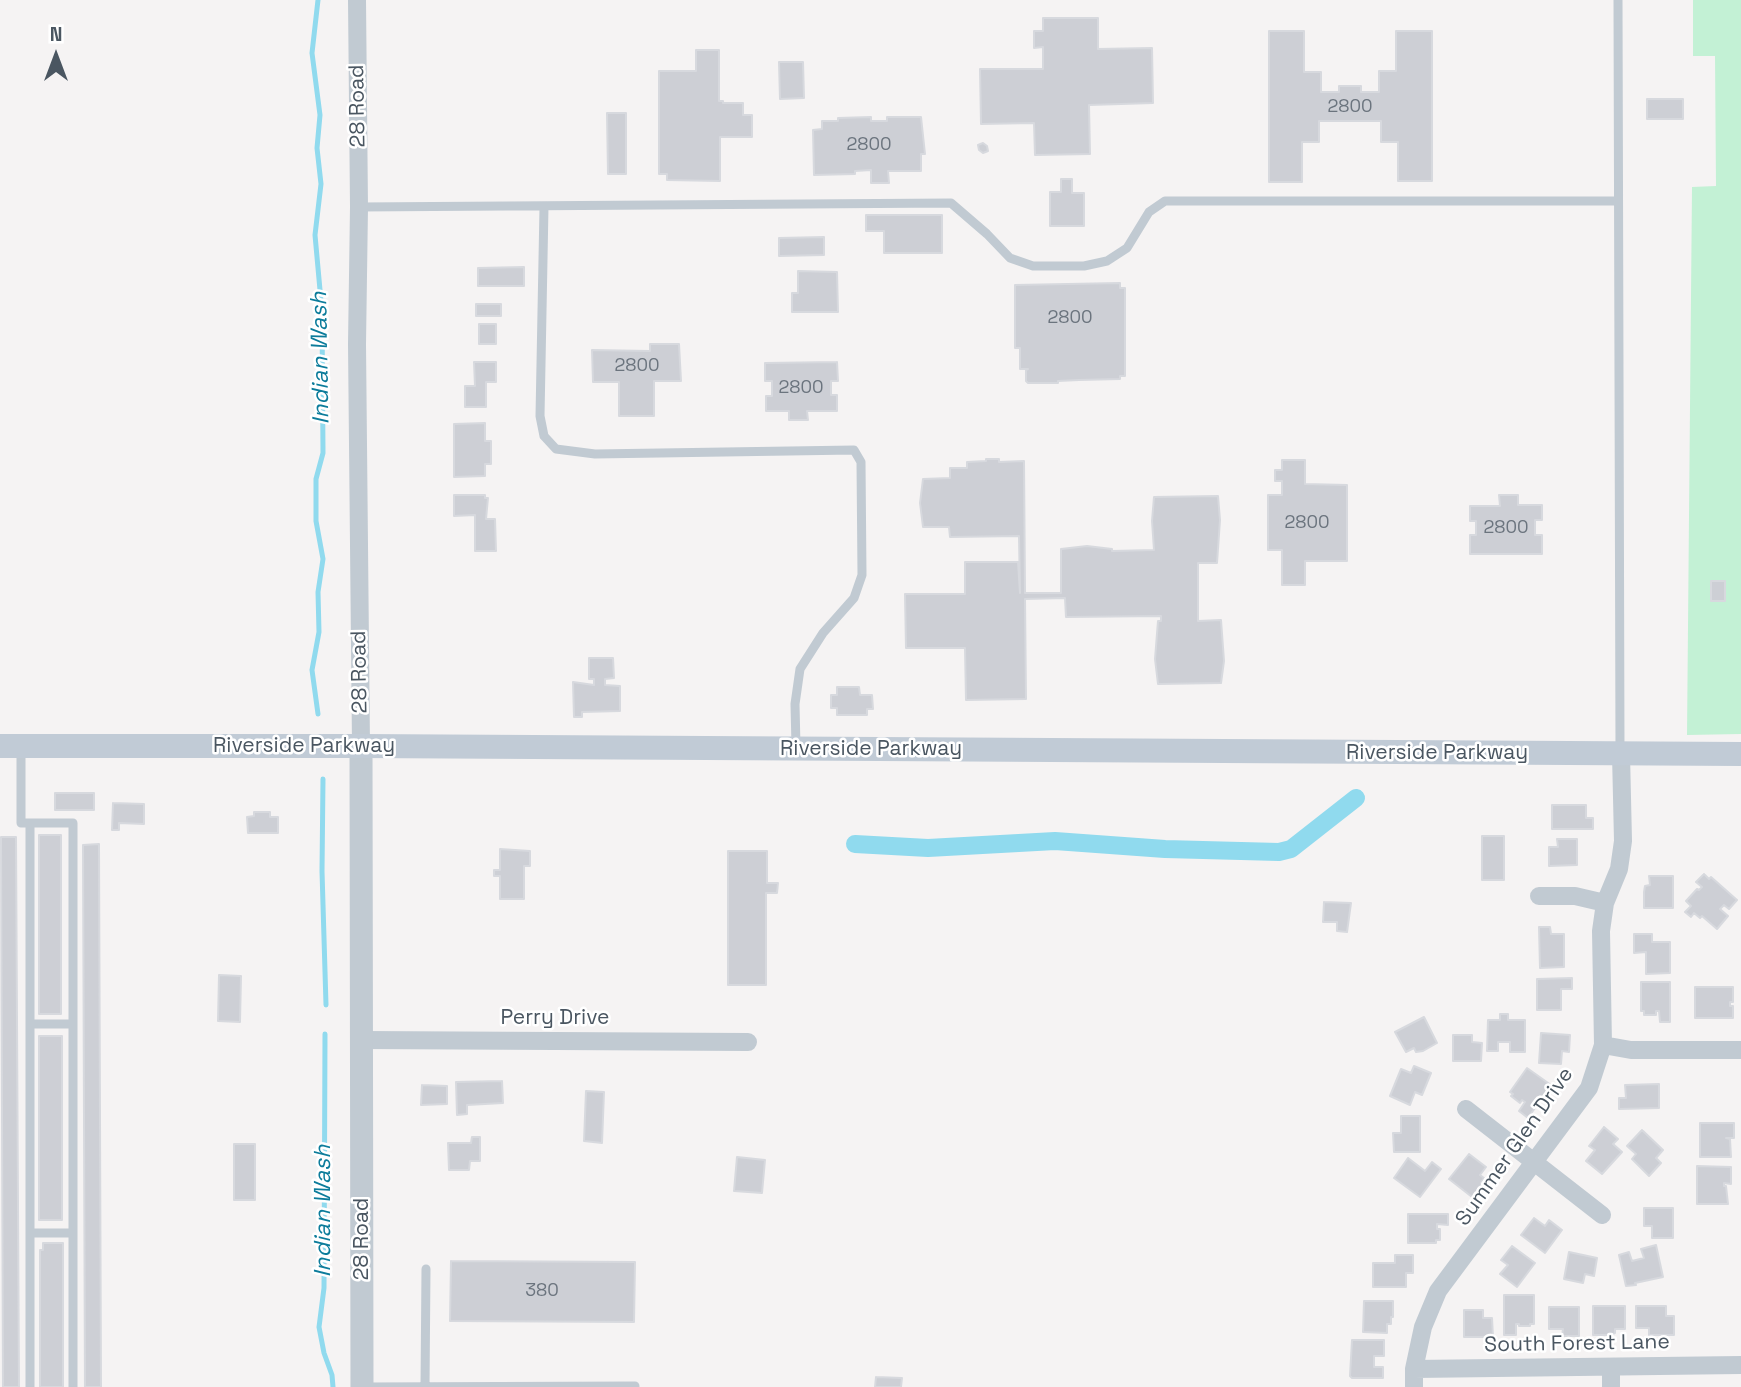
<!DOCTYPE html>
<style>
body{margin:0}
#map{position:relative;width:1741px;height:1387px;overflow:hidden;background:#f5f3f3;font-family:"Space Grotesk",sans-serif}
canvas{display:block}
.north{position:absolute;left:21px;top:21px;width:70px;height:70px;-webkit-text-stroke:5px #fff;paint-order:stroke;rotate:0deg;font-size:19px;font-weight:700;line-height:28px;text-align:center;color:#4a5661}
.north::after{content:'';display:block;margin:auto;width:24px;height:32px;background:#4a5661;clip-path:polygon(50% 0,100% 100%,50% 72%,0 100%)}
</style>
<div id="map">
<canvas width="1741" height="1387"></canvas>
<div class="north">N</div>
</div>
<script>
const g = document.querySelector('canvas').getContext('2d');
g.lineJoin = 'round';
function fill(path, color) {
  g.fillStyle = color;
  g.fill(path, 'evenodd');
}
function poly(rows) {
  const path = new Path2D();
  for (const r of rows) {
    path.moveTo(r[0], r[1]);
    for (let i = 2; i < r.length; i += 2) path.lineTo(r[i], r[i + 1]);
  }
  return path;
}
function trace(path, color, width, dash) {
  g.strokeStyle = color;
  g.lineWidth = width;
  g.lineCap = dash ? 'butt' : 'round';
  g.setLineDash(dash || []);
  g.stroke(path);
}
function drawText(font, color, halo, rows, align = 'center') {
  g.font = font + ' "Space Grotesk",sans-serif';
  g.lineWidth = 5;
  g.setLineDash([]);
  g.textBaseline = 'middle';
  g.strokeStyle = halo;
  g.fillStyle = color;
  for (const [text, x, y, turn = 0] of rows) {
    g.save();
    g.translate(x, y);
    g.rotate((+turn || 0) * Math.PI / 180);
    g.textAlign = isNaN(turn) ? turn : align;
    if (halo) g.strokeText(text, 0, 0);
    g.fillText(text, 0, 0);
    g.restore();
  }
}
const green = poly([
 [1693,0,1741,0,1741,734,1687,735,1692,187,1716,186,1715,56,1693,56]
]);
const stream = poly([
 [318,0,312,53,320,115,317,148,321,184,315,235,322,312,323,453,316,479,316,521,323,559,318,592,319,632,312,670,318,714],
 [323,779,322,871,326,1005],
 [325,1034,324,1288,319,1327,324,1353,332,1375,333,1387]
]);
const canal = poly([
 [855,844,928,848,1055,841,1165,849,1279,852,1291,849,1356,798]
]);
const building = poly([
 [1043,18,1098,18,1098,49,1152,48,1153,103,1089,105,1090,154,1035,155,1034,123,981,124,980,69,1043,69,1043,47,1034,48,1034,31,1043,31,1043,18],
 [1269,31,1304,31,1304,72,1321,72,1321,92,1339,92,1339,86,1361,86,1361,92,1379,92,1379,71,1396,71,1396,31,1432,31,1432,181,1398,181,1398,142,1381,142,1381,121,1319,121,1319,142,1302,142,1302,182,1269,182,1269,31],
 [696,50,719,50,719,101,723,101,723,103,743,103,743,115,752,115,752,137,720,137,720,181,667,180,667,174,659,174,659,71,696,71,696,50],
 [779,62,803,62,804,98,780,99,779,62],
 [1647,99,1683,99,1683,119,1647,119,1647,99],
 [607,113,626,113,626,174,608,174,607,113],
 [871,117,871,121,887,121,887,117,921,117,925,154,921,154,921,171,888,171,889,183,871,183,871,170,855,171,855,174,814,175,813,130,822,129,822,121,838,121,838,118,871,117],
 [983,143,987,146,988,151,983,153,979,150,978,145,983,143],
 [1061,179,1072,179,1072,193,1084,193,1084,226,1050,226,1050,192,1061,192,1061,179],
 [866,215,942,215,942,253,884,253,884,231,866,231,866,215],
 [824,237,824,255,779,256,779,238,824,237],
 [524,267,524,286,478,286,478,268,524,267],
 [798,271,837,272,838,312,792,312,792,293,798,293,798,271],
 [1120,283,1120,288,1125,288,1125,376,1120,376,1120,379,1079,380,1058,381,1058,383,1028,383,1026,381,1026,370,1028,369,1020,369,1020,348,1015,348,1015,285,1120,283],
 [476,304,501,304,501,316,476,316,476,304],
 [479,324,496,324,496,344,479,344,479,324],
 [650,344,679,344,681,381,654,381,654,416,619,416,619,382,593,382,592,350,650,351,650,344],
 [474,362,496,362,496,382,486,382,486,407,465,407,465,386,475,386,474,362],
 [837,362,838,381,831,381,831,395,837,395,837,411,807,411,808,420,789,420,789,411,766,411,766,396,772,396,772,381,765,381,765,363,837,362],
 [485,423,485,441,491,441,491,464,485,464,485,476,454,477,454,424,485,423],
 [986,459,999,459,999,462,1024,461,1025,593,1061,593,1061,549,1087,546,1112,549,1112,551,1154,550,1152,521,1154,497,1218,496,1220,520,1217,563,1198,563,1198,621,1221,620,1224,661,1221,683,1158,684,1155,659,1158,621,1161,621,1161,616,1066,617,1065,598,1025,599,1026,699,966,700,965,648,906,648,905,594,965,594,965,562,1018,562,1020,593,1019,536,950,537,949,527,923,527,920,503,923,479,950,478,950,468,967,468,967,462,986,461,986,459],
 [1282,460,1305,460,1305,484,1347,485,1347,561,1305,561,1305,585,1282,585,1282,550,1268,550,1268,495,1282,495,1282,481,1275,481,1275,470,1282,470,1282,460],
 [454,495,485,495,485,498,488,498,486,519,495,519,496,551,475,551,475,515,454,516,454,495],
 [1499,495,1518,495,1518,505,1542,505,1542,520,1535,520,1535,535,1542,535,1542,554,1470,554,1470,535,1476,535,1476,521,1470,521,1470,506,1500,506,1499,495],
 [1711,581,1725,581,1725,601,1711,601,1711,581],
 [589,658,613,658,614,678,605,679,605,685,620,686,620,711,582,712,582,717,574,717,573,682,594,685,594,679,589,679,589,658],
 [837,687,859,687,860,695,872,695,873,709,867,709,867,715,837,715,837,708,831,708,831,695,837,695,837,687],
 [55,793,94,793,94,810,55,810,55,793],
 [113,803,144,804,144,824,119,823,119,830,112,830,113,803],
 [1552,805,1586,805,1586,818,1593,818,1593,829,1552,829,1552,805],
 [254,812,270,812,270,817,278,817,278,833,248,833,247,817,254,816,254,812],
 [39,835,61,835,61,1014,39,1014,39,835],
 [1482,836,1504,836,1504,880,1482,880,1482,836],
 [1,837,16,837,19,1387,3,1387,1,837],
 [1557,839,1577,839,1577,865,1549,866,1549,847,1558,847,1557,839],
 [99,844,101,1387,85,1387,83,845,99,844],
 [500,849,530,851,530,866,524,866,524,899,500,899,500,876,494,876,494,870,500,870,500,849],
 [728,851,767,851,767,883,778,883,777,893,766,893,766,985,728,985,728,851],
 [1704,874,1709,879,1711,877,1737,900,1729,909,1724,905,1720,909,1728,916,1717,929,1702,916,1700,918,1694,913,1691,917,1685,912,1691,906,1686,901,1697,889,1699,890,1702,887,1696,882,1704,874],
 [1649,876,1673,876,1673,908,1644,908,1644,892,1645,886,1650,885,1649,876],
 [1324,902,1351,903,1347,932,1337,931,1337,922,1323,922,1324,902],
 [1539,927,1550,927,1551,934,1564,934,1564,967,1540,968,1539,927],
 [1634,934,1652,934,1652,942,1670,942,1670,973,1646,974,1646,952,1634,953,1634,934],
 [219,975,241,976,240,1022,218,1021,219,975],
 [1572,978,1572,989,1561,989,1561,1010,1537,1010,1537,979,1572,978],
 [1641,982,1670,982,1670,1022,1660,1022,1659,1011,1656,1011,1656,1015,1644,1015,1644,1011,1641,1011,1641,982],
 [1695,987,1733,987,1733,1002,1730,1002,1730,1006,1733,1006,1733,1018,1695,1018,1695,987],
 [1500,1014,1508,1014,1508,1020,1525,1020,1525,1052,1510,1052,1510,1042,1498,1042,1498,1051,1487,1051,1488,1020,1500,1020,1500,1014],
 [1424,1017,1437,1043,1423,1051,1416,1052,1414,1048,1406,1052,1395,1032,1424,1017],
 [1541,1033,1570,1035,1569,1052,1562,1051,1561,1064,1539,1063,1541,1033],
 [1453,1035,1472,1035,1472,1042,1482,1043,1481,1061,1453,1061,1453,1035],
 [39,1036,62,1036,62,1220,39,1220,39,1036],
 [1414,1066,1431,1073,1422,1095,1415,1092,1410,1105,1390,1096,1401,1069,1411,1073,1414,1066],
 [1527,1068,1551,1085,1528,1118,1519,1111,1525,1102,1522,1100,1520,1103,1511,1096,1513,1094,1510,1092,1527,1068],
 [502,1081,503,1103,467,1105,467,1114,457,1115,456,1082,502,1081],
 [1659,1084,1659,1108,1619,1109,1619,1098,1626,1098,1625,1085,1659,1084],
 [422,1085,447,1086,447,1104,421,1105,422,1085],
 [586,1091,604,1092,602,1143,584,1141,586,1091],
 [1401,1116,1420,1116,1420,1152,1394,1152,1393,1133,1401,1133,1401,1116],
 [1700,1123,1734,1123,1734,1138,1726,1138,1730,1139,1731,1157,1700,1157,1700,1123],
 [1604,1127,1618,1139,1613,1144,1622,1152,1602,1174,1586,1161,1595,1150,1589,1146,1604,1127],
 [1642,1130,1663,1150,1656,1158,1661,1163,1649,1176,1632,1159,1636,1154,1627,1146,1642,1130],
 [472,1137,480,1137,480,1161,470,1161,469,1170,449,1170,448,1143,471,1143,472,1137],
 [234,1144,255,1144,255,1200,234,1200,234,1144],
 [1469,1154,1486,1167,1480,1175,1484,1178,1481,1183,1482,1184,1472,1197,1449,1179,1469,1154],
 [737,1157,765,1160,762,1193,734,1191,737,1157],
 [1408,1158,1425,1171,1432,1162,1441,1169,1420,1197,1394,1178,1408,1158],
 [1697,1166,1731,1167,1731,1184,1724,1183,1724,1186,1726,1186,1728,1204,1697,1204,1697,1166],
 [1644,1208,1673,1208,1673,1238,1652,1238,1652,1226,1644,1226,1644,1208],
 [1408,1214,1448,1214,1448,1225,1437,1224,1437,1229,1440,1229,1440,1240,1436,1240,1436,1243,1408,1243,1408,1214],
 [1534,1218,1545,1226,1549,1220,1562,1230,1545,1253,1521,1235,1534,1218],
 [43,1243,63,1243,63,1387,40,1387,40,1250,43,1250,43,1243],
 [1656,1245,1663,1277,1635,1283,1636,1285,1626,1286,1619,1255,1629,1252,1632,1261,1644,1258,1641,1249,1656,1245],
 [1512,1246,1535,1263,1517,1287,1500,1274,1508,1265,1501,1260,1512,1246],
 [1569,1252,1597,1258,1594,1276,1585,1274,1583,1283,1564,1279,1569,1252],
 [1395,1255,1413,1255,1413,1273,1406,1273,1406,1287,1373,1287,1373,1263,1395,1263,1395,1255],
 [451,1261,635,1262,634,1322,450,1321,451,1261],
 [1504,1295,1534,1295,1534,1324,1530,1324,1530,1326,1519,1326,1519,1324,1516,1324,1516,1335,1504,1335,1504,1295],
 [1364,1301,1393,1301,1393,1317,1391,1317,1391,1324,1387,1324,1387,1333,1363,1332,1364,1301],
 [1593,1306,1625,1306,1625,1329,1615,1329,1615,1333,1610,1335,1593,1335,1593,1306],
 [1636,1306,1666,1306,1666,1316,1674,1316,1674,1335,1649,1335,1649,1328,1636,1328,1636,1306],
 [1549,1307,1579,1307,1579,1336,1562,1336,1563,1329,1549,1329,1549,1307],
 [1464,1310,1483,1310,1483,1318,1492,1318,1493,1337,1464,1337,1464,1310],
 [1352,1340,1384,1340,1384,1356,1374,1356,1374,1367,1383,1367,1383,1378,1352,1378,1350,1376,1352,1340],
 [876,1377,902,1378,901,1387,875,1387,876,1377]
]);
const service = poly([
 [1618,0,1620,751],
 [359,207,951,203,987,234,1010,258,1033,266,1084,266,1107,261,1127,248,1149,212,1165,201,1618,201],
 [544,207,540,416,544,436,556,449,595,454,854,450,861,462,862,575,854,598,823,633,800,669,795,704,796,747],
 [21,747,21,823,73,823,73,1387],
 [30,823,30,1387],
 [30,1024,73,1024],
 [30,1233,73,1233],
 [364,1387,635,1386],
 [425,1387,426,1269]
]);
const minor = poly([
 [357,0,359,207,357,344,361,746],
 [1539,896,1575,896,1605,903],
 [362,1040,748,1042],
 [1603,1045,1631,1050,1741,1050],
 [1466,1109,1602,1215],
 [1611,1367,1611,1387],
 [1414,1369,1741,1365],
 [1414,1387,1414,1369,1423,1327,1438,1291,1589,1088,1603,1045,1601,931,1605,903,1619,869,1623,841,1621,754]
]);
const tertiary = poly([
 [361,746,362,1387]
]);
const secondary = poly([
 [0,746,361,746,1741,754]
]);
const numberNames = [
 ["2800",1350,107],
 ["2800",869,145],
 ["2800",1070,318],
 ["2800",637,366],
 ["2800",801,388],
 ["2800",1307,523],
 ["2800",1506,528],
 ["380",542,1291]
];
const streetNames = [
 ["28 Road",358,106,-91],
 ["28 Road",360,672,-91],
 ["Riverside Parkway",304,746],
 ["Riverside Parkway",871,749],
 ["Riverside Parkway",1437,753],
 ["Perry Drive",555,1018],
 ["Summer Glen Drive",1515,1147,-55],
 ["28 Road",362,1239,-90],
 ["South Forest Lane",1577,1344,-1]
];
const waterNames = [
 ["Indian Wash",321,358,-91],
 ["Indian Wash",324,1211,-90]
];
fill(green, '#c3f1d5');
trace(stream, '#90daee', 5);
trace(canal, '#90daee', 18);
fill(building, '#cdcfd5');
trace(building, '#d7d9de', 2);
trace(service, '#c1cad2', 9);
trace(minor, '#c1cad2', 18);
trace(tertiary, '#c1cad2', 23);
trace(secondary, '#c1cbd6', 24);
drawText('18px', '#6b747e', null, numberNames);
drawText('21px', '#4a5661', '#fff', streetNames);
drawText('italic 23px', '#0c7c9b', '#fff', waterNames);
</script>
